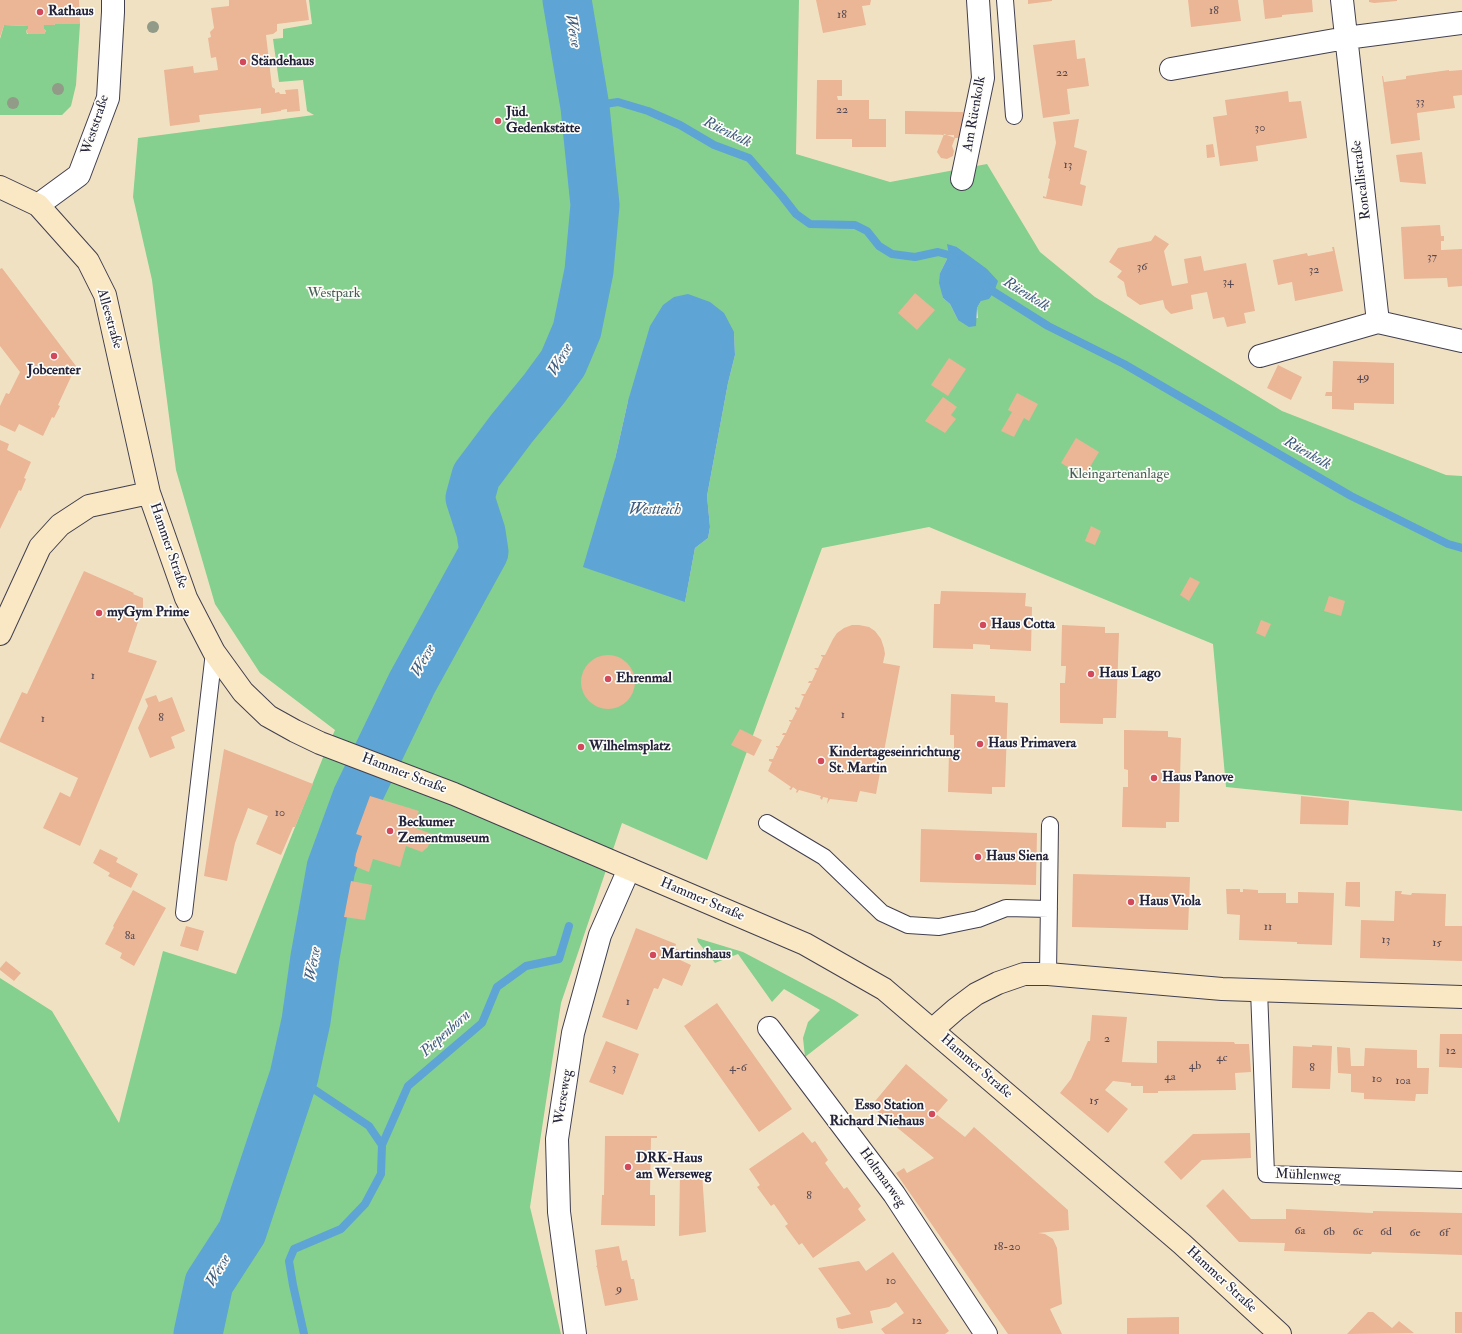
<!DOCTYPE html>
<meta charset="utf-8">
<style>
body{margin:0}
canvas{display:block;background:#f1e1c3}
</style>
<canvas width="1462" height="1334"></canvas>
<script>
const g = document.querySelector('canvas').getContext('2d');
g.lineJoin = 'round';
function fill(path, color) {
  g.fillStyle = color;
  g.fill(path, 'evenodd');
}
function poly(rows) {
  const path = new Path2D();
  for (const r of rows) {
    if (r.length === 3) {
      path.moveTo(r[0] + r[2], r[1]);
      path.arc(r[0], r[1], r[2], 0, 2 * Math.PI);
      continue;
    }
    path.moveTo(r[0], r[1]);
    for (let i = 2; i < r.length; i += 2) path.lineTo(r[i], r[i + 1]);
  }
  return path;
}
function trace(path, color, width, dash) {
  g.strokeStyle = color;
  g.lineWidth = width;
  g.lineCap = dash ? 'butt' : 'round';
  g.setLineDash(dash || []);
  g.stroke(path);
}
function drawText(font, color, halo, rows, align = 'center') {
  g.font = font + ' "IM FELL Double Pica",serif';
  g.lineWidth = 3.5;
  g.setLineDash([]);
  g.textBaseline = 'middle';
  g.strokeStyle = halo;
  g.fillStyle = color;
  for (const [text, x, y, turn = 0] of rows) {
    g.save();
    g.translate(x, y);
    g.rotate((+turn || 0) * Math.PI / 180);
    g.textAlign = isNaN(turn) ? turn : align;
    if (halo) g.strokeText(text, 0, 0);
    g.fillText(text, 0, 0);
    g.restore();
  }
}
const green = poly([
 [309,0,799,0,796,154,890,182,987,164,1040,252,1095,297,1282,411,1446,475,1462,476,1462,811,1226,787,1213,644,929,527,822,548,707,860,622,823,561,1003,530,1207,561,1334,0,1334,0,978,52,1011,119,1123,163,951,236,974,324,755,335,730,260,673,215,604,176,470,160,347,152,280,133,197,138,138,314,115,307,111,303,80,279,82,273,39,283,38,283,29,312,24],
 [957,247,966,254,981,301,977,308,978,318,958,320,950,304,943,298,940,273,949,255],
 [734,332,735,355,728,383,707,496,710,527,708,538,695,548,685,602,615,459,628,401],
 [55,24,80,24,76,85,71,106,62,115,0,115,0,39,4,25,28,26,28,29,26,31,27,34,44,34,46,31,44,29,44,25,54,25],
 [697,938,743,952,834,1000,859,1015,805,1057,803,1038,808,1022,820,1010,784,989,772,1002,738,954,715,963,698,942]
]);
const water = poly([
 [947,244,957,247,987,269,998,281,994,292,989,299,981,301,977,308,976,326,969,327,958,320,950,304,943,298,939,283,940,273,949,255],
 [688,294,710,302,724,313,734,332,735,355,728,383,707,496,710,527,708,538,695,548,685,602,583,567,615,459,628,401,650,326,663,305,674,297]
]);
const stream = poly([
 [585,107,618,102,648,111,680,125,714,145,749,158,782,196,796,214,810,224,855,225,867,231,879,246,892,254,915,257,938,252,949,255,957,262],
 [986,286,994,292,1048,326,1124,364,1351,496,1448,544,1462,548],
 [294,1076,369,1126,382,1145,381,1174,365,1204,341,1229,294,1249,289,1261,293,1285,304,1334],
 [382,1145,408,1086,482,1023,497,987,526,966,559,959,569,926]
]);
const river = poly([
 [198,1334,209,1283,242,1232,294,1076,306,1021,315,957,331,868,357,797,412,683,484,552,481,532,470,498,476,476,512,428,544,389,563,363,577,330,589,271,595,205,585,107,567,0]
]);
const building = poly([
 [0,0,79,0,80,24,55,24,54,25,44,25,44,29,46,31,44,34,28,34,26,31,28,29,28,26,4,25,0,37],
 [229,0,306,0,309,20,277,24,277,31,273,34,266,35,272,87,275,89,275,93,279,92,280,94,286,94,285,90,298,89,300,111,287,112,287,109,281,110,281,111,261,114,261,108,199,115,200,122,170,126,164,70,193,66,194,73,218,70,216,57,211,58,208,38,211,37,210,32,214,28,211,8,229,6],
 [816,0,871,0,870,5,862,6,866,25,823,33],
 [1028,0,1052,0,1052,1,1028,4],
 [1188,0,1238,0,1241,21,1191,27],
 [1263,0,1312,0,1313,12,1282,15,1282,17,1265,19],
 [1369,0,1397,0,1397,1,1374,3,1369,2],
 [1075,40,1077,59,1085,58,1089,86,1067,89,1070,114,1043,118,1033,45],
 [1449,70,1449,71,1462,70,1462,95,1453,96,1455,108,1417,113,1420,140,1391,144,1382,76,1383,76,1384,82,1406,79,1406,76],
 [817,80,842,80,842,96,837,96,838,100,869,100,869,119,886,119,886,147,852,147,852,139,816,139],
 [1288,91,1289,102,1301,101,1307,138,1256,146,1258,161,1220,166,1213,117,1227,115,1225,100],
 [905,111,963,112,963,138,954,138,954,135,905,134],
 [1079,119,1074,147,1087,151,1080,184,1086,186,1082,206,1043,198,1043,196,1046,197,1050,179,1048,178,1056,143,1053,122],
 [944,134,955,138,952,146,954,151,953,156,947,159,941,158,937,152],
 [1213,144,1215,157,1207,158,1206,145],
 [1422,152,1426,184,1400,182,1396,155],
 [1440,225,1441,236,1444,236,1444,241,1441,241,1441,250,1462,249,1462,286,1448,287,1447,278,1404,279,1401,227],
 [1155,235,1169,244,1164,251,1172,286,1188,283,1184,259,1201,256,1204,271,1246,263,1255,311,1244,313,1246,323,1227,327,1224,317,1213,319,1207,292,1191,295,1193,309,1171,314,1165,308,1163,300,1140,305,1127,296,1124,282,1117,277,1122,271,1109,262,1118,248,1151,241],
 [1332,247,1334,247,1343,291,1295,301,1292,282,1278,285,1273,260,1307,253,1308,256,1333,251],
 [2,268,76,366,58,405,60,406,54,418,52,417,43,436,19,424,15,432,0,425,0,406,6,393,9,394,20,372,0,346,0,269],
 [915,293,935,310,917,330,898,313],
 [949,358,966,369,948,396,931,385],
 [1333,361,1394,363,1394,404,1354,403,1354,410,1332,409,1332,396,1325,396,1326,392,1332,392],
 [1278,365,1302,377,1291,400,1267,388],
 [1017,393,1038,404,1029,421,1024,418,1014,437,1001,431,1012,412,1008,410],
 [943,397,957,407,951,415,956,419,945,433,925,421],
 [1076,438,1099,452,1084,477,1061,463],
 [0,440,9,444,7,450,31,462,24,478,26,479,21,491,19,490,0,529],
 [1091,526,1101,531,1095,545,1085,541],
 [84,571,134,593,133,594,143,598,143,607,128,652,157,661,80,846,43,828,60,792,70,797,78,778,0,742,0,739,22,692,27,694],
 [1190,577,1200,582,1189,601,1180,595],
 [941,591,1026,593,1025,606,1032,607,1031,651,990,649,990,645,973,644,973,649,933,648,934,604,940,604],
 [1329,596,1345,601,1341,616,1324,611],
 [1261,620,1271,624,1265,637,1256,633],
 [852,625,859,625,869,627,875,631,881,639,884,648,885,654,883,663,900,666,876,794,860,791,857,802,830,799,827,804,828,798,823,797,822,800,820,798,821,796,799,790,797,793,796,792,797,790,793,787,791,790,789,789,791,787,768,771,772,762,769,761,769,759,773,759,778,748,776,747,776,746,779,746,785,735,782,735,783,733,786,733,791,722,789,721,789,720,792,720,797,710,795,709,795,707,799,708,804,696,801,695,802,694,805,694,811,683,808,683,809,681,812,681,817,670,814,669,815,668,818,668,823,657,821,656,821,655,825,655,833,639,837,633,844,628],
 [1062,625,1105,627,1105,633,1119,633,1116,718,1103,718,1103,724,1060,723,1060,683,1065,683,1066,666,1061,666],
 [608,682,27],
 [951,694,995,696,995,702,1008,703,1005,787,992,787,992,794,948,792,949,752,954,752,954,735,950,735],
 [156,695,159,702,172,697,185,731,171,737,175,748,150,758,138,728,148,706,145,699],
 [740,729,762,740,754,756,731,745],
 [1124,730,1168,731,1168,737,1181,738,1179,822,1166,822,1166,828,1122,827,1123,787,1128,787,1128,770,1124,769],
 [224,749,313,784,295,827,293,827,281,855,256,844,268,816,248,808,235,843,227,881,204,876],
 [370,796,419,811,413,827,432,834,428,847,422,852,406,846,400,867,373,859,369,872,354,866,356,854,362,836,356,834],
 [1301,796,1349,801,1348,825,1300,824],
 [921,829,1037,833,1036,885,920,882],
 [100,849,118,858,116,862,138,874,131,888,108,876,110,873,93,863],
 [1073,874,1190,877,1188,930,1072,927],
 [351,881,372,885,365,920,344,917],
 [1346,882,1360,882,1360,907,1345,906],
 [1226,889,1240,889,1240,892,1243,892,1243,889,1258,890,1258,893,1286,893,1286,903,1298,903,1298,892,1334,893,1332,945,1297,944,1297,942,1239,940,1240,915,1227,914],
 [133,890,166,908,134,966,120,958,122,953,105,944,114,927,113,926],
 [1395,891,1402,891,1401,894,1411,895,1412,893,1446,894,1445,926,1462,926,1462,961,1360,958,1361,920,1394,921],
 [186,926,204,931,198,951,180,946],
 [636,928,676,944,675,948,681,951,678,959,691,965,682,986,663,978,658,989,654,988,637,1030,602,1017],
 [6,961,21,973,14,981,0,970,0,968],
 [717,1003,792,1109,759,1132,684,1026],
 [1092,1015,1127,1017,1122,1062,1157,1063,1157,1041,1234,1042,1235,1044,1249,1044,1251,1072,1235,1073,1236,1090,1158,1091,1158,1093,1143,1093,1143,1086,1131,1086,1131,1083,1113,1081,1105,1090,1128,1109,1108,1133,1060,1093,1071,1079,1088,1041,1090,1041],
 [1440,1034,1462,1034,1462,1068,1439,1067],
 [606,1041,639,1054,623,1095,589,1082],
 [1312,1045,1332,1046,1330,1089,1292,1088,1293,1046,1312,1047],
 [1337,1047,1350,1048,1351,1066,1364,1066,1365,1048,1417,1050,1417,1068,1429,1068,1428,1094,1416,1094,1415,1101,1364,1099,1364,1093,1351,1092,1351,1074,1338,1073],
 [906,1064,948,1100,936,1114,965,1137,974,1127,1068,1210,1069,1230,1038,1233,1045,1234,1053,1239,1057,1248,1062,1304,1050,1309,1062,1334,1008,1334,896,1173,904,1168,907,1173,934,1158,871,1106],
 [803,1132,812,1143,815,1141,828,1160,825,1163,844,1189,847,1187,861,1206,858,1209,866,1220,813,1258,802,1243,799,1245,785,1226,788,1224,774,1204,771,1206,757,1187,760,1185,749,1169],
 [1250,1133,1251,1158,1202,1160,1181,1180,1164,1162,1193,1134],
 [605,1136,657,1136,657,1138,651,1138,650,1195,655,1195,655,1226,601,1225,602,1195,604,1195],
 [680,1172,702,1173,706,1232,679,1236],
 [1223,1189,1251,1219,1286,1219,1286,1209,1373,1213,1373,1211,1462,1213,1462,1255,1372,1252,1371,1254,1284,1251,1285,1243,1239,1242,1206,1206],
 [619,1246,622,1261,627,1260,631,1279,634,1279,638,1300,605,1306,597,1267,596,1267,597,1265,595,1250],
 [893,1252,949,1331,945,1334,885,1334,881,1329,904,1313,896,1302,889,1307,870,1311,873,1323,842,1329,838,1328,836,1318,851,1314,818,1268,859,1261,866,1271],
 [1368,1312,1373,1312,1392,1328,1399,1321,1414,1333,1347,1334],
 [1455,1312,1462,1312,1462,1333,1455,1333],
 [1179,1317,1179,1334,1127,1334,1127,1318]
]);
const service = poly([
 [1005,0,1014,116],
 [767,823,824,857,882,913,908,925,939,927,978,919,1006,908,1049,909],
 [184,913,214,652],
 [1048,974,1050,825],
 [1259,990,1266,1174,1462,1180]
]);
const minor = poly([
 [1342,0,1378,322,1462,341],
 [1171,69,1346,38,1462,23],
 [962,179,983,78,978,0],
 [38,205,79,175,108,98,113,12,113,0],
 [1260,356,1378,322],
 [769,1028,894,1194,986,1334],
 [575,1334,559,1212,557,1139,573,1033,600,935,629,869]
]);
const secondary = poly([
 [0,187,38,205,88,261,105,295,149,493,186,598,214,652,243,692,268,716,295,731,320,743,454,794,805,944,884,989,1182,1244,1280,1334],
 [0,634,40,547,60,525,89,506,149,493],
 [932,1030,956,1009,976,994,998,983,1024,974,1048,974,1222,989,1462,997]
]);
const trees = [
 [153,27],
 [58,89],
 [13,103]
];
const markers = [
 [40,12,4,"#d1495b"],
 [243,62,4,"#d1495b"],
 [498,121,4,"#d1495b"],
 [54,356,4,"#d1495b"],
 [99,613,4,"#d1495b"],
 [983,625,4,"#d1495b"],
 [1091,674,4,"#d1495b"],
 [608,679,4,"#d1495b"],
 [980,744,4,"#d1495b"],
 [581,747,4,"#d1495b"],
 [821,761,4,"#d1495b"],
 [1154,778,4,"#d1495b"],
 [390,831,4,"#d1495b"],
 [978,857,4,"#d1495b"],
 [1131,902,4,"#d1495b"],
 [653,955,4,"#d1495b"],
 [932,1114,4,"#d1495b"],
 [628,1167,4,"#d1495b"]
];
const numberNames = [
 ["18",1214,11],
 ["18",842,15],
 ["22",1062,73],
 ["33",1420,102],
 ["22",842,110],
 ["30",1260,128],
 ["13",1068,165],
 ["37",1432,257],
 ["36",1142,267],
 ["32",1314,270],
 ["34",1228,282],
 ["49",1363,377],
 ["1",93,676],
 ["1",843,715],
 ["8",161,718],
 ["1",43,719],
 ["10",280,813],
 ["11",1268,927],
 ["8a",130,936],
 ["13",1386,940],
 ["15",1437,943],
 ["1",628,1002],
 ["2",1107,1039],
 ["12",1451,1051],
 ["4c",1222,1058],
 ["4b",1195,1066],
 ["3",614,1068],
 ["4-6",738,1068],
 ["8",1312,1068],
 ["4a",1170,1077],
 ["10",1377,1079],
 ["10a",1403,1081],
 ["15",1094,1101],
 ["8",809,1196],
 ["6a",1300,1231],
 ["6b",1329,1232],
 ["6c",1358,1232],
 ["6d",1386,1232],
 ["6e",1415,1233],
 ["6f",1444,1233],
 ["18-20",1007,1247],
 ["10",891,1281],
 ["9",619,1289],
 ["12",917,1321]
];
const poiNames = [
 ["Rathaus",48,12],
 ["Ständehaus",251,62],
 ["Jüd.",506,113],
 ["Gedenkstätte",506,129],
 ["Jobcenter",54,371,"center"],
 ["myGym Prime",107,613],
 ["Haus Cotta",991,625],
 ["Haus Lago",1099,674],
 ["Ehrenmal",616,679],
 ["Haus Primavera",988,744],
 ["Wilhelmsplatz",589,747],
 ["Kindertageseinrichtung",829,753],
 ["St. Martin",829,769],
 ["Haus Panove",1162,778],
 ["Beckumer",398,823],
 ["Zementmuseum",398,839],
 ["Haus Siena",986,857],
 ["Haus Viola",1139,902],
 ["Martinshaus",661,955],
 ["Esso Station",924,1106,"right"],
 ["Richard Niehaus",924,1122,"right"],
 ["DRK-Haus",636,1159],
 ["am Werseweg",636,1175]
];
const streetNames = [
 ["Am Rüenkolk",975,114,-80],
 ["Weststraße",96,125,-72],
 ["Roncallistraße",1362,180,-97],
 ["Alleestraße",109,319,74],
 ["Hammer Straße",168,546,71],
 ["Hammer Straße",404,774,21],
 ["Hammer Straße",702,900,23],
 ["Hammer Straße",976,1067,41],
 ["Werseweg",564,1097,-81],
 ["Mühlenweg",1308,1176,2],
 ["Holtmarweg",882,1178,54],
 ["Hammer Straße",1221,1280,43]
];
const parkNames = [
 ["Westpark",334,294],
 ["Kleingartenanlage",1119,475]
];
const waterNames = [
 ["Werse",572,31,80],
 ["Rüenkolk",727,133,26],
 ["Rüenkolk",1026,295,32],
 ["Werse",561,360,-60],
 ["Rüenkolk",1307,454,30],
 ["Westteich",655,511],
 ["Werse",424,661,-61],
 ["Werse",314,964,-80],
 ["Piepenborn",446,1034,-42],
 ["Werse",219,1271,-60]
];
fill(green, '#85d08e');
fill(water, '#5ea4d4');
trace(stream, '#5ea4d4', 8);
trace(river, '#5ea4d4', 49);
fill(building, '#eab696');
trace(service, '#413f4f', 18);
trace(minor, '#413f4f', 24);
trace(secondary, '#413f4f', 24);
trace(service, '#fff', 16);
trace(minor, '#fff', 22);
trace(secondary, '#fae7c3', 22);
g.fillStyle = '#929a88';
for (const [x, y] of trees) {
  g.beginPath();
  g.arc(x, y, 6, 0, 2 * Math.PI);
  g.fill();
}
for (const [x, y, r, color] of markers) {
  const dot = new Path2D();
  dot.arc(x, y, r, 0, 2 * Math.PI);
  g.fillStyle = color;
  g.fill(dot);
  trace(dot, '#fdfcf7', 1.5);
}
drawText('12px', '#544752', null, numberNames);
drawText('bold 14px', '#22223b', '#fdfcf7', poiNames, 'left');
drawText('14px', '#22223b', '#fdfcf7', streetNames);
drawText('14px', '#455f58', '#fdfcf7', parkNames);
drawText('italic 15px', '#3d5c80', '#fdfcf7', waterNames);
</script>
